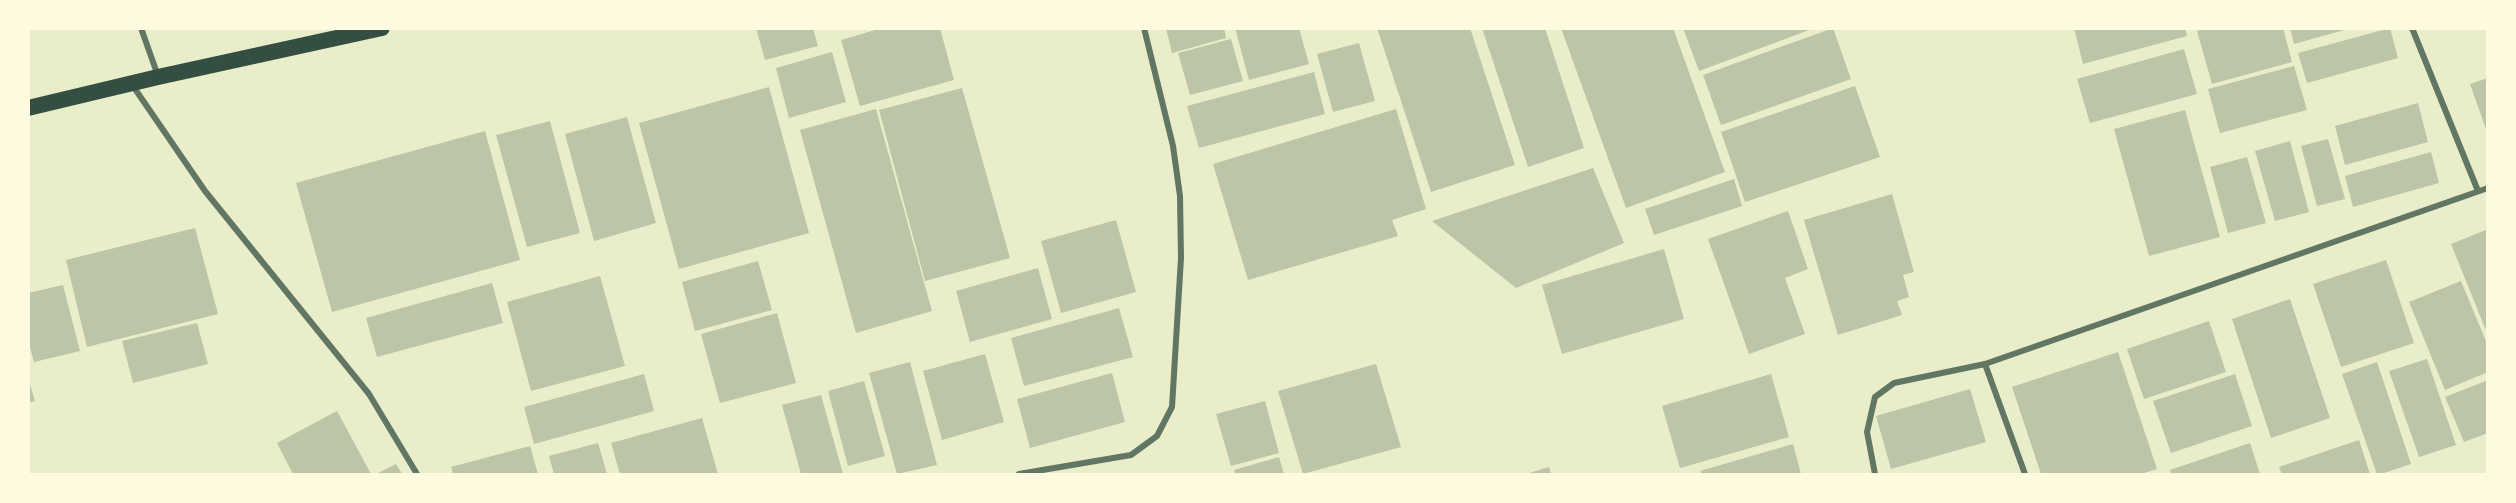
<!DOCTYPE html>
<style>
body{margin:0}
#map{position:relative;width:2516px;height:503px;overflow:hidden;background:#e9edc9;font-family:Roboto,sans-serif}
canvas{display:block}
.frame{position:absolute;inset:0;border:30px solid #fefae0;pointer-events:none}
</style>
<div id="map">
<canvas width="2516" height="503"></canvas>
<div class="frame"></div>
</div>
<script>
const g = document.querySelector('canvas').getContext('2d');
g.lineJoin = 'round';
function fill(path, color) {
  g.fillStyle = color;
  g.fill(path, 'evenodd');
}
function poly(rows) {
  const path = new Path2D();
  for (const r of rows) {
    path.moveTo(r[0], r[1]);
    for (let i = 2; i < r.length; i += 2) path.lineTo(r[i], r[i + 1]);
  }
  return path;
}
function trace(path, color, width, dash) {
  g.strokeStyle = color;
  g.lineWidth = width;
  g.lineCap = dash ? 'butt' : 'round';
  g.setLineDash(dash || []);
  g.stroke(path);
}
const building = poly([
 [756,28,813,28,818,46,765,60],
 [882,28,940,28,954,80,860,106,841,40],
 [1166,28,1224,28,1226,38,1172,53],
 [1235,28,1299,28,1309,64,1249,80],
 [1377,28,1470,28,1515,165,1431,192],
 [1482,28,1545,28,1584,148,1528,167],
 [1561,28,1673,28,1725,172,1626,208],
 [1683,28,1812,28,1812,29,1699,71],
 [1833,28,1851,79,1721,125,1703,75],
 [2074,28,2185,28,2187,36,2083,64],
 [2205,28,2283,28,2292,62,2212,84,2197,31],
 [2290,28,2348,28,2348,29,2294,44],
 [2390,28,2398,58,2307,83,2298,53],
 [1231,39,1243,81,1190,95,1178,53],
 [1359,43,1375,101,1333,112,1317,54],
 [2184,49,2197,94,2090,123,2077,79],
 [832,52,846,102,789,118,776,68],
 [2294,66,2307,110,2220,133,2208,89],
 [1314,72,1325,114,1199,148,1187,106],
 [2488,78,2488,132,2487,132,2470,84],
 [1855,86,1880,157,1745,202,1721,132],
 [769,87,809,233,679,269,639,123],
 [962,88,1010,258,925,281,879,110],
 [2418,103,2428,142,2345,165,2335,126],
 [876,109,932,311,856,333,800,130],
 [1396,109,1426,209,1392,220,1398,236,1248,280,1213,164],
 [2185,110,2220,237,2149,256,2114,129],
 [627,117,656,223,594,241,565,134],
 [550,121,580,233,527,247,496,135],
 [485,131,520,260,332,312,296,183],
 [2328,139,2345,199,2317,206,2301,146],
 [2290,141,2309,212,2275,221,2255,151],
 [2431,152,2439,183,2353,207,2345,176],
 [2247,157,2266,223,2228,233,2210,167],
 [1593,168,1624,243,1516,288,1432,221],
 [1734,179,1742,206,1654,235,1645,209],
 [1892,194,1914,272,1903,275,1909,297,1897,301,1902,315,1838,335,1804,220],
 [1788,211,1808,269,1785,278,1805,334,1749,354,1708,239],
 [1116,220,1136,292,1061,313,1041,241],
 [195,228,218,314,87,347,66,260],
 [2488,229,2488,333,2487,333,2451,244],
 [1664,249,1684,319,1562,354,1542,285],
 [2386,260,2414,343,2341,367,2313,284],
 [758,261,772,310,695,331,682,282],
 [1038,268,1052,319,970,342,956,291],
 [600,276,625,366,531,391,507,302],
 [2461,281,2488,346,2488,372,2445,390,2409,302],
 [492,283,503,323,377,357,366,318],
 [63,285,80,351,34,362,28,340,28,293],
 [2290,299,2330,418,2271,438,2232,319],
 [1119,308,1133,357,1024,386,1011,338],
 [777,313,796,383,720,403,701,334],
 [2209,321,2226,372,2144,399,2127,349],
 [197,323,208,364,133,383,122,341],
 [2118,352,2157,469,2141,474,2041,474,2012,387],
 [985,354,1004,422,942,440,923,371],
 [2427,359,2456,445,2419,457,2389,371],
 [910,362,937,465,897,474,869,373],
 [2377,362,2411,464,2381,474,2377,474,2342,374],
 [1376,364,1401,447,1303,474,1278,391],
 [1112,373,1125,422,1030,448,1017,399],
 [644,374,654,411,534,444,524,407],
 [1771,374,1789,437,1680,468,1662,406],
 [2235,374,2252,426,2171,453,2153,401],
 [28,378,35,401,28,403],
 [2488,380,2488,433,2464,442,2445,397],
 [864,381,885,456,848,466,828,391],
 [1970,389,1986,442,1891,469,1876,416],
 [821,395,843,474,801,474,782,405],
 [1265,401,1279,453,1231,466,1216,414],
 [337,411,371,474,293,474,277,443],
 [702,418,718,474,620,474,611,443],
 [2359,440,2370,474,2282,474,2279,467],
 [598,443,607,474,554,474,549,456],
 [2250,443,2260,474,2171,474,2170,470],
 [1793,444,1801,474,1702,474,1700,471],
 [530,446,538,474,453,474,451,467],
 [1279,457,1284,474,1235,474,1234,470],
 [396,464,402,474,376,474],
 [1549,467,1551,474,1526,474]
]);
const minor = poly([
 [141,28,158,76],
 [2412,28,2478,191],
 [133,86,205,191,369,394,417,474],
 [1019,474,1131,455,1157,436,1172,407,1181,258,1180,196,1173,146,1144,28],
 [1875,474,1867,432,1875,397,1894,383,1985,364],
 [2025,474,1985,364,2488,188]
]);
const trunk = poly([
 [28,108,158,77,382,28]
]);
fill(building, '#bcc5a7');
trace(minor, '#617663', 6);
trace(trunk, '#344e41', 16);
</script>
